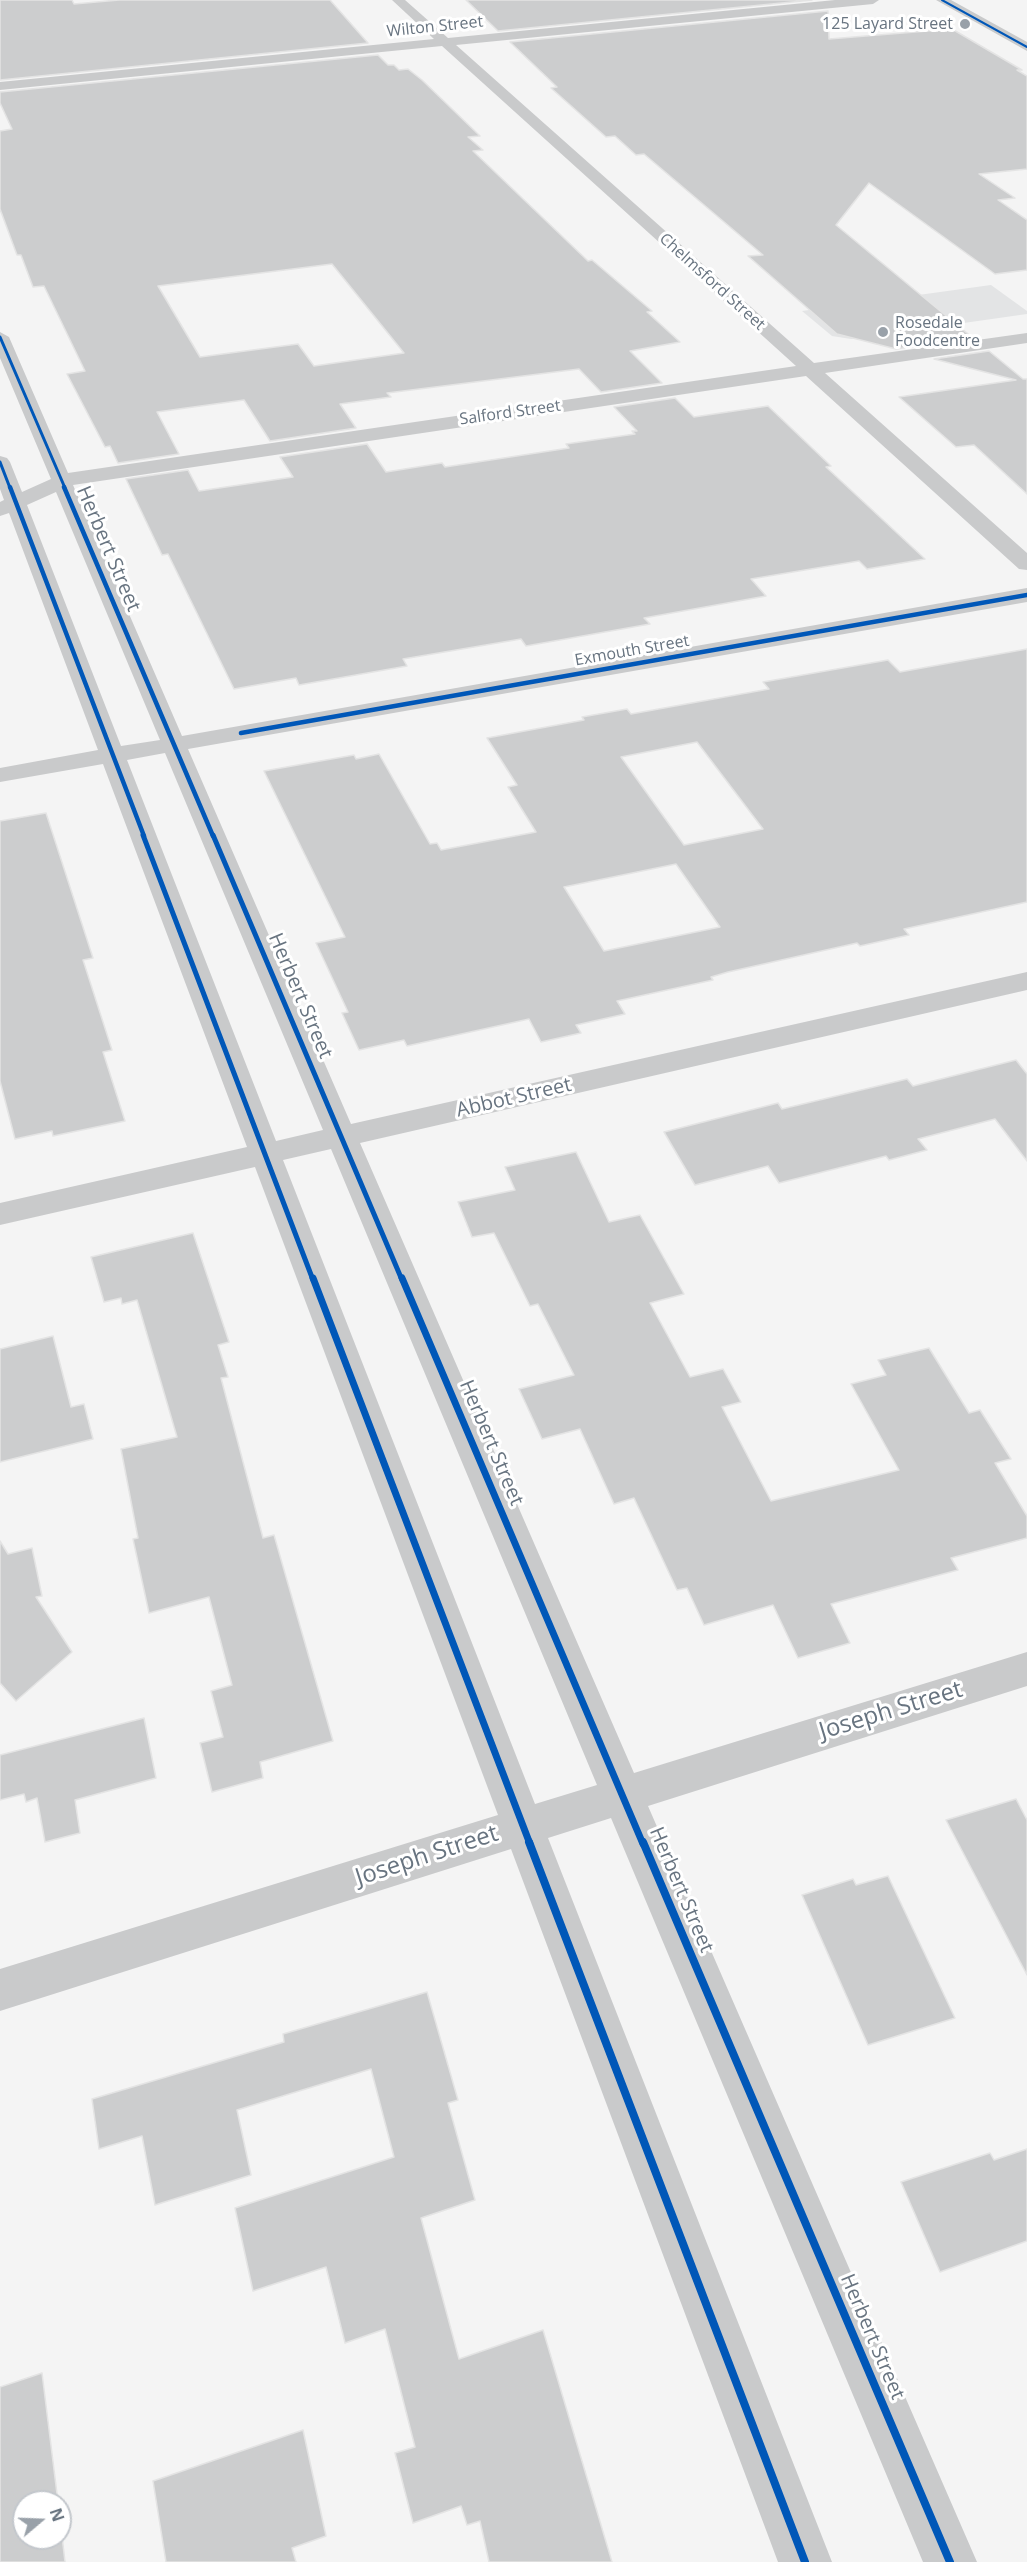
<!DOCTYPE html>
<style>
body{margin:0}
#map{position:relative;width:1027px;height:2562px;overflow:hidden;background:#f4f4f4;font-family:"Open Sans",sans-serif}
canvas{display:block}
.north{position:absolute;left:12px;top:2490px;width:60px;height:60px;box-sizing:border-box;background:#fff;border:2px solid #c3c7cc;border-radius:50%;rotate:71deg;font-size:16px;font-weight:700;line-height:24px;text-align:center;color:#687480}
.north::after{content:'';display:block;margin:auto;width:21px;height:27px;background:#99a1a9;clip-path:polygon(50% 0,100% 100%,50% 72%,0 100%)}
</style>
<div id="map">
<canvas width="1027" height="2562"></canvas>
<div class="north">N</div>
</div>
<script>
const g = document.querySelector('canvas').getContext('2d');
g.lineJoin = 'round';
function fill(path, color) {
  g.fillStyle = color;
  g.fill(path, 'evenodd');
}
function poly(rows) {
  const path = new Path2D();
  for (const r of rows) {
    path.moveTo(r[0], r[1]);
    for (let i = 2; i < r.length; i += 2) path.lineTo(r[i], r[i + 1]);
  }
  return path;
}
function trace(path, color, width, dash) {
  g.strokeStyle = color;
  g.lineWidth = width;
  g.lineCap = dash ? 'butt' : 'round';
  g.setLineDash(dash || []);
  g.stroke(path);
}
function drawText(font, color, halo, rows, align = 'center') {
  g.font = font + ' "Open Sans",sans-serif';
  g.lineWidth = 6;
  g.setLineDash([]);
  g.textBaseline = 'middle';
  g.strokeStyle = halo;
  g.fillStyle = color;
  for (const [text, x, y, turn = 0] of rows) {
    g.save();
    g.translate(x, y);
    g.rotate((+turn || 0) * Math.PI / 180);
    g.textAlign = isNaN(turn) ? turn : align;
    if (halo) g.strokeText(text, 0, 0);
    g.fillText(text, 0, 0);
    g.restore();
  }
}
const built = poly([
 [991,285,1027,311,1027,314,851,339,832,336,802,311]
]);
const building = poly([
 [0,0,72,0,74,4,119,0,330,0,368,43,0,80,0,0],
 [466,0,812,0,498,31,466,0],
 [828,11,829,39,952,29,1022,70,1017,70,1027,76,1027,169,979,174,1015,198,998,200,1027,220,1027,270,995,274,869,183,836,225,973,338,896,349,837,334,748,256,763,255,644,154,636,155,615,136,606,137,551,88,557,87,510,42,828,11],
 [378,55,388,65,394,65,399,70,408,69,422,80,480,136,468,137,483,150,473,151,588,261,592,260,652,311,647,312,680,342,630,351,662,383,601,392,579,369,387,393,391,397,340,404,356,428,270,441,244,400,157,412,179,454,118,463,110,446,105,447,67,374,85,371,44,286,33,287,21,255,17,255,0,209,0,131,12,129,0,103,0,92,378,55],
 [332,264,404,353,314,366,298,344,200,357,158,286,332,264],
 [989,351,1023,379,1027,379,1027,494,974,445,956,447,899,397,1016,380,934,359,989,351],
 [675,398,694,417,768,406,831,466,826,467,925,559,867,569,859,561,751,579,766,596,644,618,650,624,526,646,521,639,403,659,407,666,299,685,296,678,234,689,168,554,162,555,126,479,188,470,199,491,293,477,280,457,367,444,386,472,442,463,445,467,569,448,566,444,635,434,632,431,637,431,614,407,675,398],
 [1027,649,1027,902,904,929,909,935,860,946,857,943,728,972,711,977,713,980,617,1001,625,1014,576,1025,581,1033,541,1042,529,1019,407,1046,404,1040,359,1050,342,1013,348,1012,316,943,345,937,264,771,354,755,356,759,379,754,430,844,437,843,441,850,536,832,508,787,517,785,487,738,584,720,582,717,627,709,631,714,769,689,763,682,888,660,900,672,1027,649],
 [697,742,763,829,684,845,621,757,697,742],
 [676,864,720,927,604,951,564,887,676,864],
 [46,813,93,958,83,960,112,1050,103,1052,125,1121,53,1136,52,1131,15,1139,0,1081,0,821,46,813],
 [1016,1060,1027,1074,1027,1161,995,1119,918,1139,927,1150,889,1160,886,1156,779,1183,768,1166,695,1185,664,1132,778,1103,782,1109,907,1079,913,1086,1016,1060],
 [576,1152,609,1222,640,1215,684,1294,650,1303,690,1377,723,1369,741,1402,722,1407,771,1501,899,1470,851,1384,886,1375,878,1360,929,1348,969,1413,980,1410,1011,1459,995,1463,1027,1516,1027,1538,951,1558,958,1570,831,1604,850,1643,798,1658,773,1605,704,1625,687,1588,677,1590,634,1498,614,1504,580,1429,542,1439,519,1389,574,1375,538,1304,530,1306,494,1233,472,1237,458,1202,515,1190,505,1167,576,1152],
 [193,1233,229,1342,218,1345,228,1377,221,1378,263,1538,274,1535,333,1741,260,1762,263,1778,212,1792,200,1743,223,1737,211,1691,232,1685,209,1597,149,1613,133,1539,138,1538,121,1449,177,1437,137,1300,122,1304,121,1298,104,1302,91,1257,193,1233],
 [53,1336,71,1407,84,1404,93,1439,0,1462,0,1349,53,1336],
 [0,1541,8,1554,32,1548,42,1596,36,1597,72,1652,16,1701,0,1683,0,1541],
 [144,1718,156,1778,75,1800,80,1833,45,1842,37,1798,26,1802,24,1794,0,1800,0,1755,144,1718],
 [1016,1799,1027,1820,1027,1975,946,1820,1016,1799],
 [888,1876,955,2018,868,2045,802,1895,853,1879,856,1885,888,1876],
 [427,1992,458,2100,448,2103,475,2200,421,2218,459,2359,543,2330,612,2562,489,2562,480,2521,467,2525,461,2506,413,2523,395,2453,415,2447,385,2329,345,2343,326,2267,253,2291,235,2208,394,2157,371,2069,237,2110,251,2175,155,2205,142,2136,99,2149,92,2099,284,2042,283,2034,427,1992],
 [1027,2149,1027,2241,940,2272,901,2182,990,2153,994,2160,1027,2149],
 [42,2373,58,2502,24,2502,24,2538,60,2538,60,2518,65,2562,0,2562,0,2387,42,2373],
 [303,2430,326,2536,292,2548,296,2562,166,2562,153,2481,303,2430]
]);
const minor = poly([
 [392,0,405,0,448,38,835,0,879,0,873,4,456,45,814,363,1027,333,1027,343,825,373,1027,553,1027,570,1019,569,806,376,73,485,182,736,1027,588,1027,602,188,749,351,1124,1027,972,1027,990,360,1143,634,1773,1027,1652,1027,1686,648,1806,977,2562,923,2562,611,1818,548,1838,832,2562,778,2562,511,1849,0,2011,0,1969,498,1815,255,1167,0,1225,0,1203,247,1147,103,764,0,782,0,768,98,750,9,513,0,516,0,502,4,500,0,489,0,456,7,458,10,462,22,492,51,479,0,358,0,332,9,337,68,473,796,366,442,46,0,90,0,82,434,39,392,0],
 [56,492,160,740,121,746,27,505,56,492],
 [165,753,323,1130,276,1141,127,760,165,753],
 [331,1149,597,1785,535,1804,283,1160,331,1149],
 [936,0,951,0,1027,42,1027,51,936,0]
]);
const cyclewayFar5 = poly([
 [942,0,1027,47]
]);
const cyclewayFar4 = poly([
 [0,337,65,488],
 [0,462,10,488]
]);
const cyclewayFar3 = poly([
 [10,487,144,836],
 [64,487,213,836],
 [241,733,1027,595]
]);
const cyclewayFar2 = poly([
 [143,835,313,1280],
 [213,835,402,1280]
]);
const cyclewayFar1 = poly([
 [313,1278,530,1844],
 [402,1278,643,1844]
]);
const cycleway = poly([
 [529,1842,805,2562],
 [643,1842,950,2562]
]);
const markers = [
 [965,24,6,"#99a1a9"],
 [883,332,6,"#99a1a9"]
];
const farPoinames = [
 ["125 Layard Street",953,24],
 ["Rosedale",895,323,"left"],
 ["Foodcentre",895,341,"left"]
];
const farStreetnames = [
 ["Wilton Street",435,27,-6],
 ["Chelmsford Street",712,282,42],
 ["Salford Street",510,413,-8],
 ["Exmouth Street",632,651,-10]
];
const streetNames = [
 ["Herbert Street",108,549,67],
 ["Herbert Street",300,996,67],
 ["Abbot Street",514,1098,-13],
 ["Herbert Street",491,1443,67],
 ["Herbert Street",681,1890,67],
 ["Herbert Street",872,2337,67]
];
const nearStreetnames = [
 ["Joseph Street",891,1711,-17],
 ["Joseph Street",427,1856,-18]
];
fill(built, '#e3e4e5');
fill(building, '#cccdce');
trace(building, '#e4e4e4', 1.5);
fill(minor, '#c9cacb');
trace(cyclewayFar5, '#0057b8', 2);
trace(cyclewayFar4, '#0057b8', 3);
trace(cyclewayFar3, '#0057b8', 4.5);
trace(cyclewayFar2, '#0057b8', 5);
trace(cyclewayFar1, '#0057b8', 7);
trace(cycleway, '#0057b8', 8);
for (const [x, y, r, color] of markers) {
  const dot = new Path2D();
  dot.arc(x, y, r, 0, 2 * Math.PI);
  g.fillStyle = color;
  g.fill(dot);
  trace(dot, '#fff', 2);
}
drawText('16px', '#687480', '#fff', farPoinames, 'right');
drawText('16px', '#687480', '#fff', farStreetnames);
drawText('20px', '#687480', '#fff', streetNames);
drawText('24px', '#687480', '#fff', nearStreetnames);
</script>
